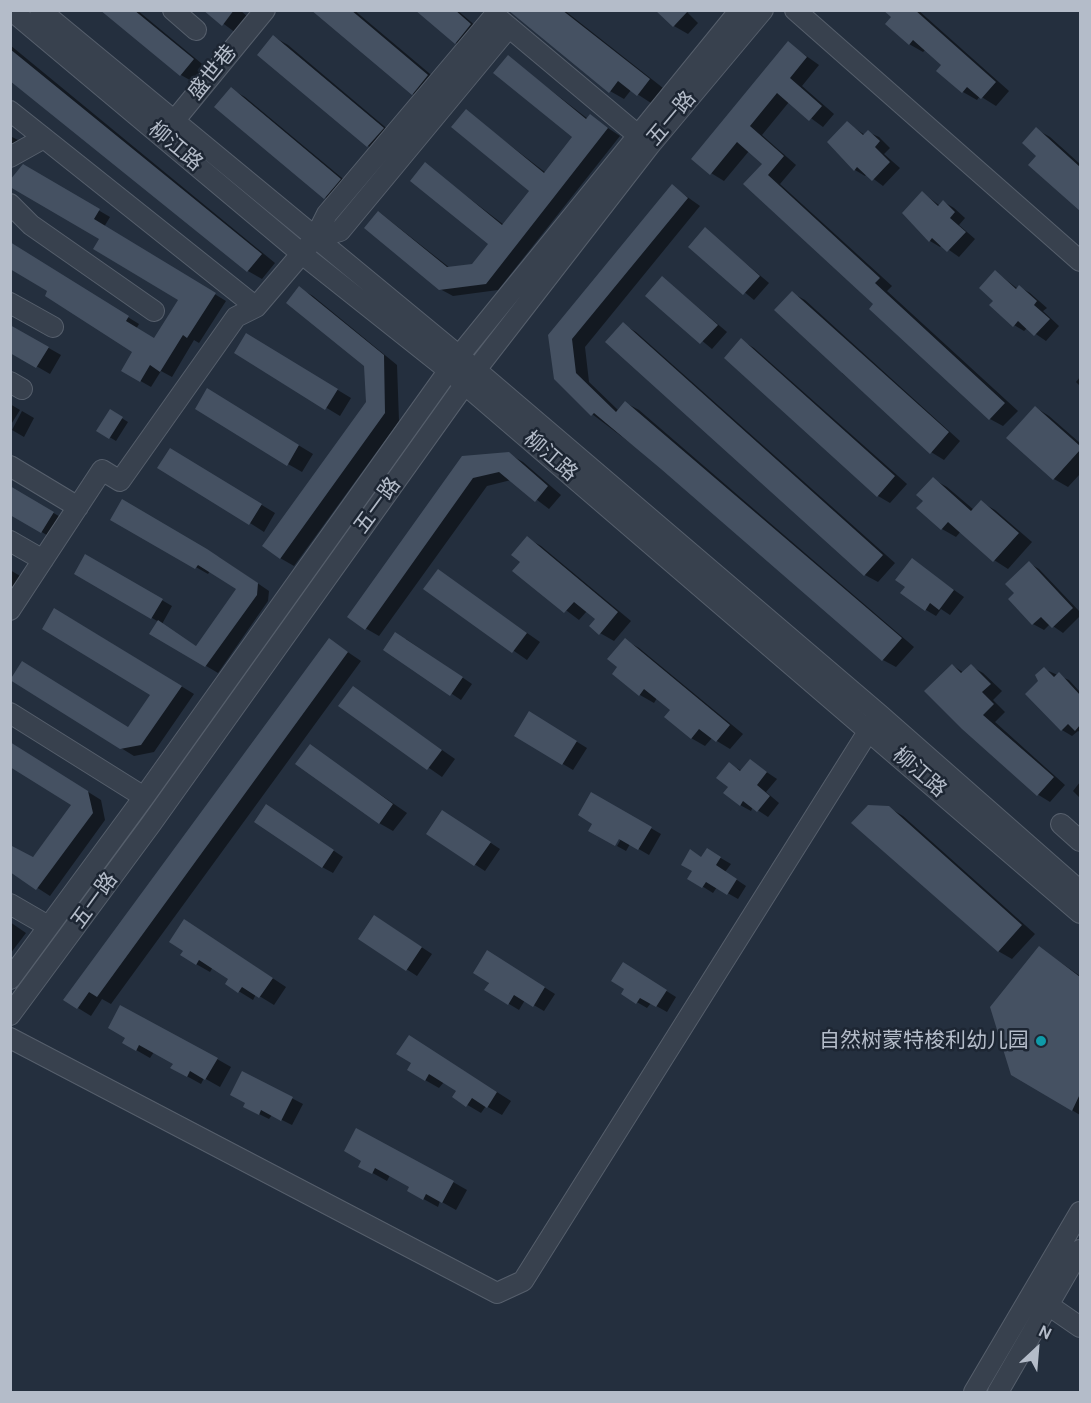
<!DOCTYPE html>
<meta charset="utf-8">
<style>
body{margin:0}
#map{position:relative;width:1091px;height:1403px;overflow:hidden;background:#242f3e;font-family:"DM Sans",sans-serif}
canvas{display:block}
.frame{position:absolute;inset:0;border:12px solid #b4bcc9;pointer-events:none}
.north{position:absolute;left:1007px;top:1319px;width:60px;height:60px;-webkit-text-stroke:4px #1d2633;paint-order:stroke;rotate:26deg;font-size:16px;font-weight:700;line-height:24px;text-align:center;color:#b4bcc9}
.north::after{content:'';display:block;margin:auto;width:21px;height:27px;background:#b4bcc9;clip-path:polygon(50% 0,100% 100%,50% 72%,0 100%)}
</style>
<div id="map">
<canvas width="1091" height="1403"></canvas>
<div class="frame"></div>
<div class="north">N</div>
</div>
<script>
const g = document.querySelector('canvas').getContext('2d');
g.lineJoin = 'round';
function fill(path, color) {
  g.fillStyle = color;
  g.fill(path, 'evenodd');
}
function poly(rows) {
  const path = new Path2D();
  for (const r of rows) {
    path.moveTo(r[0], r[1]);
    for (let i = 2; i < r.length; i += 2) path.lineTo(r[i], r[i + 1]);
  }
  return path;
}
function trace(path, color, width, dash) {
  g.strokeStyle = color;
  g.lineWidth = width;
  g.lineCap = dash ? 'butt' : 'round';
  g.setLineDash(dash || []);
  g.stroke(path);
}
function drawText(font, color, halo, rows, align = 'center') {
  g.font = font + ' "DM Sans","Noto Sans SC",sans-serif';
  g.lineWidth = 5;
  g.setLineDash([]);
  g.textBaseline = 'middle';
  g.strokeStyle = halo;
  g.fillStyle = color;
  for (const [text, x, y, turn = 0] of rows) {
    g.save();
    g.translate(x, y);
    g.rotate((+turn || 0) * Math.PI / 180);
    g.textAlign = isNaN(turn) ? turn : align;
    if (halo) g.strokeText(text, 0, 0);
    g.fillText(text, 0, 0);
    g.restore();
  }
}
const shadow = poly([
 [103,10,137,10,207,68,195,83,181,75],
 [205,10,240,10,249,18,236,33],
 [313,10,354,10,442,84,427,102,413,94],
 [417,10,457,10,484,33,470,51,456,43],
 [515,10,564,10,663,88,651,103,631,90,624,99,610,91],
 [685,10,698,23,688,34,674,26],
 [886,10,918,10,1009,91,996,106,980,96,977,100,963,92,943,65,926,49,923,52,909,44,893,17],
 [274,37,288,45,397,137,382,154,368,146,259,55],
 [788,43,819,65,802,86,834,114,823,127,789,102,762,135,796,165,780,184,892,286,887,291,1018,411,1003,426,990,419,871,309,876,304,745,184,764,164,749,151,724,181,711,173],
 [10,45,275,263,262,279,248,271,10,77],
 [508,57,588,119,590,116,620,136,498,290,453,296,440,289,379,212,450,268,473,265,490,244,425,164,504,225,531,191,466,111,546,173,574,137],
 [231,89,245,97,354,188,339,206,325,197],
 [847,123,865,135,868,132,879,137,890,148,884,154,900,168,883,186,867,174,865,176,855,170],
 [1036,129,1050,137,1080,164,1080,209,1031,165,1038,156],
 [10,136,18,140,10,151],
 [23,166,110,217,104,227,226,301,199,343,194,340,172,377,161,371,151,387,123,371,135,351,49,291,10,244,139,324,136,329,155,340,180,300,101,239],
 [672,186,700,206,585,347,589,382,619,411,626,403,639,410,914,647,896,667,883,660,662,467,592,414,550,335],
 [923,193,940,206,944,202,954,208,965,218,959,225,975,239,959,257,942,245,940,247,930,241],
 [705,229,769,283,754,300,690,247],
 [996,272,1018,289,1020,287,1030,293,1047,308,1043,311,1059,326,1046,341,1027,328,1024,331,1014,325,995,301],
 [663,278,727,332,712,349,647,295],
 [299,288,313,296,397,365,399,421,294,566,280,558,367,403,365,365],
 [792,293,805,300,960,441,944,460,931,452,842,373,844,370],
 [623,324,636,332,895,563,878,582,865,575],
 [10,326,61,355,50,374,10,351],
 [741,340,754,348,907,484,890,503,878,496],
 [260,343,351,398,340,416,236,353],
 [1080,377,1080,386,1076,382],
 [222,399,313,454,302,472,288,464],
 [10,404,20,410,10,426],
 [1035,407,1049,416,1080,443,1080,474,1068,487,1054,479,1008,438],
 [22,411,34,418,24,437,12,430],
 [110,411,128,422,116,441,98,430],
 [509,454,523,462,561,495,549,509,511,480,487,486,379,636,365,628,463,458],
 [184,458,275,513,264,532,250,523],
 [933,479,947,487,974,510,981,502,995,510,1032,542,1008,569,994,560,961,531,956,537,942,529,925,501],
 [10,487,67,521,55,540,10,513],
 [112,519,219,557,269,591,268,601,218,673,151,633,159,622,76,574,86,556,172,606,162,624,197,647,238,589,210,571,208,574],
 [527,538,541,546,631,621,614,641,600,633,597,619,587,611,579,620,514,571,522,561],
 [912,560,964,597,950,615,941,609,936,616,926,610,907,586],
 [1029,563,1039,569,1080,612,1080,616,1063,633,1050,624,1044,630,1033,624,1010,599,1016,593],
 [10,570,32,583,10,593],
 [438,571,540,642,527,660,425,589],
 [68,617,194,694,154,752,134,756,121,748,152,695],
 [406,639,472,684,461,700,385,649],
 [330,640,361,661,111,1004,102,999,91,1016,78,1008],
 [625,640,639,648,743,734,730,749,712,738,705,746,691,738,672,710,657,698,654,703,640,695,619,667],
 [952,665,964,673,971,666,983,673,1002,691,993,700,1005,712,995,722,1065,785,1050,802,1037,794,963,728],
 [1044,669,1069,680,1080,692,1080,732,1078,731,1072,736,1062,730,1040,681],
 [353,688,455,759,442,777,340,706],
 [530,713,587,748,573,770,516,736],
 [10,743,101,800,105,820,50,896,19,876,73,804],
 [310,746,407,813,393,831,379,823],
 [750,761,777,779,766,792,779,803,768,817,753,807,751,811,740,805,729,764,742,771],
 [1080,782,1080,798,1073,791],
 [592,794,661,834,649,855,630,844,626,851,617,846,624,834],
 [888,807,903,816,1035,934,1012,959,998,951],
 [277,812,343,857,333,873,322,867],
 [453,818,500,849,485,871,428,834],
 [707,850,731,864,725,872,746,886,738,899,717,887,713,893,689,878],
 [10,922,26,933,10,954],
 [385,923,432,954,417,976,360,939],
 [198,929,286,987,274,1005,256,994,253,1000,227,984,230,978,213,967,210,972,196,964],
 [1040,948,1080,976,1080,1115,1012,1074],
 [498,958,555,994,544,1011,525,1000,519,1010,486,990],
 [633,970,676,997,667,1012,651,1003,647,1008,623,994],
 [127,1038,217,1059,231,1067,220,1087,204,1078,201,1084,172,1068,175,1064,154,1052,150,1058,124,1043],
 [423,1045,511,1101,502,1115,486,1106,481,1113,454,1097,458,1091,444,1082,439,1088,425,1080,413,1063],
 [243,1073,303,1104,292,1125,272,1115,269,1119,255,1112,247,1102],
 [363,1161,453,1182,467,1190,456,1210,440,1201,438,1207,409,1191,411,1187,390,1175,387,1181,360,1166]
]);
const building = poly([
 [100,10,134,10,194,59,180,76],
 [203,10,234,10,222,26],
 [311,10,351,10,428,75,412,95],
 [415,10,455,10,471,24,455,44],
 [508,10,562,10,650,79,637,96,618,81,609,93],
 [655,10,689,10,673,27],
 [883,10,915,10,996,82,981,99,967,87,962,93,936,71,941,65,913,40,909,45,885,24,891,17],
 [273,35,384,128,367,147,257,55],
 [788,41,807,57,790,78,822,106,809,121,777,93,750,126,784,156,768,175,880,278,875,283,1005,403,989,420,869,309,873,304,743,184,762,164,737,142,710,175,691,159],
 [10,49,262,254,247,272,10,81],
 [508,55,586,119,590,114,608,128,486,284,439,290,364,228,378,211,447,267,472,264,488,244,410,181,425,162,502,225,529,191,451,127,466,109,544,173,572,137,493,73],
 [231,87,341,179,324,199,214,107],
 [847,121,863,135,868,130,880,141,875,147,890,162,872,181,857,167,854,171,827,142],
 [1036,127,1080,167,1080,211,1028,165,1036,156,1022,143],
 [23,164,100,209,94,219,216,293,187,338,183,335,160,372,150,365,140,382,121,371,132,352,45,296,47,291,10,269,10,242,129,316,126,321,154,338,178,300,93,249,99,239,10,187,10,180],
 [672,184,688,198,572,339,576,373,616,412,625,401,902,638,882,661,661,469,594,413,591,416,554,379,548,335],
 [922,191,938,206,943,200,955,212,950,218,966,232,947,252,932,238,929,242,902,213],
 [705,227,760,276,743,295,688,247],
 [995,270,1016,289,1019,285,1037,301,1034,305,1050,319,1034,336,1018,321,1013,327,989,305,993,301,979,288],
 [662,276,718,325,700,344,645,296],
 [299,286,384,355,385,413,280,559,262,546,366,402,364,366,286,303],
 [792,291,949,432,930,454,774,310],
 [623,322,883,555,864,576,605,342],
 [10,325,49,347,36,368,10,353],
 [246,333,338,389,325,410,234,353],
 [741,338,895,476,877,497,724,358],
 [207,388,299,445,287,466,195,409],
 [1035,406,1080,446,1080,450,1053,480,1006,438],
 [110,409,123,417,109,439,96,431],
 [170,448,262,504,249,525,157,468],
 [509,452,548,486,535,502,499,472,473,478,365,630,347,617,462,456],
 [933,477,971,511,981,500,1019,533,993,562,948,522,941,530,916,508,923,501,916,495],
 [10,486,54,512,41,533,10,515],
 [122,499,207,549,258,583,257,595,205,667,149,634,158,620,196,646,236,589,198,565,195,569,110,520],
 [527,536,618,612,599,635,589,626,595,619,574,602,564,613,512,571,520,562,511,555],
 [85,554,163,599,151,619,74,574],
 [912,558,954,590,939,610,930,603,925,611,900,593,905,587,895,580],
 [1029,561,1073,608,1052,628,1041,617,1032,625,1008,599,1014,593,1005,584],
 [438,569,527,633,512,653,423,589],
 [54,608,182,686,141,745,120,749,10,680,22,661,128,727,150,695,42,629],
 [395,632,463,677,450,696,383,650],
 [329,638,348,652,97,997,89,992,77,1009,63,1000],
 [625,638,730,725,716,742,699,729,691,739,664,717,670,710,644,689,639,696,612,674,617,667,607,659],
 [952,664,961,673,971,664,991,684,982,692,994,704,983,715,1054,777,1037,796,962,729,924,691],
 [1044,667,1054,677,1059,672,1080,695,1080,725,1075,731,1068,724,1061,731,1025,694,1038,681,1035,675],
 [353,686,442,750,427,770,338,706],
 [529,711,577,741,562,765,514,736],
 [10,742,88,791,93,813,36,890,10,872,10,845,33,857,71,805,10,767],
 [310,744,393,804,379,824,295,764],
 [750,759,767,772,757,785,770,796,757,812,743,801,740,806,723,793,728,787,716,778,729,762,740,771],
 [591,792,652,827,638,850,619,839,615,846,588,831,592,824,578,815],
 [266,804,334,850,322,868,254,822],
 [868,805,889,806,1022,925,998,952,851,823],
 [442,810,491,842,474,866,426,834],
 [707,848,721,857,716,865,737,879,727,895,706,882,702,888,687,879,692,871,681,865,690,849,701,857],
 [374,915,422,947,406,971,358,939],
 [184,919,273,978,259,998,242,987,238,993,225,984,228,979,199,960,196,965,180,955,183,951,169,942],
 [1039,946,1080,977,1080,1094,1072,1111,1011,1075,990,1007],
 [487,950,545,987,533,1007,514,995,508,1005,484,990,489,983,473,973],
 [623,962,667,990,656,1007,640,998,636,1004,621,994,624,989,611,981],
 [120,1005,218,1058,205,1080,190,1071,187,1077,170,1068,173,1064,139,1045,136,1051,122,1043,125,1038,108,1028],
 [409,1035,497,1092,487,1108,472,1098,466,1107,452,1097,456,1091,429,1074,425,1081,407,1070,411,1063,396,1054],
 [242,1071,293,1097,281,1121,261,1110,259,1115,243,1107,245,1103,230,1095],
 [356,1128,454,1181,442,1203,426,1194,423,1200,407,1191,409,1187,375,1168,372,1174,358,1167,361,1161,344,1151]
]);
const minor = poly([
 [11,10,302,254,448,370,1080,913],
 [40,10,476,370,879,714,1080,891],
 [173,10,196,30],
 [795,10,1080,261],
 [498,18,646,142],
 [10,111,44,138],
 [165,132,265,10],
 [10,157,44,138,256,307],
 [10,204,31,225,154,311],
 [315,238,327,214,495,15],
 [10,303,53,327],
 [10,382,22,389],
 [10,466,78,507],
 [10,541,43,560],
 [10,610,102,470,120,481,236,317,256,307,315,238,340,231,509,27],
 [10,713,144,797],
 [1061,824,1080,841],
 [10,904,48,926],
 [10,979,144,797,459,356,740,10],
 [10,1015,151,824,465,384,650,145,763,10],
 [10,1038,497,1293,523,1281,876,719],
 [1038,1298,1080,1327],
 [974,1392,1080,1212],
 [998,1392,1080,1250]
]);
const markers = [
 [1041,1041,6,"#0f9aa8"]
];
const streetNames = [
 ["盛世巷",213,73,-51],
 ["五一路",672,119,-50],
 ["柳江路",175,147,40],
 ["柳江路",550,457,41],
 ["五一路",378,506,-54],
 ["柳江路",919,773,41],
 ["五一路",95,901,-54]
];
const poiNames = [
 ["自然树蒙特梭利幼儿园",1029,1041]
];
fill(shadow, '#0007');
fill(building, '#455162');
trace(minor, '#565f6c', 22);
trace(minor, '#38414e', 20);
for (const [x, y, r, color] of markers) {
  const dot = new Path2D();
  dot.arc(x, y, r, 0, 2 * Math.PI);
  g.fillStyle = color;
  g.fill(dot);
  trace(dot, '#1d2633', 2);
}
drawText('21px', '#b4bcc9', '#1d2633', streetNames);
drawText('21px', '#b4bcc9', '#1d2633', poiNames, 'right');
</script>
